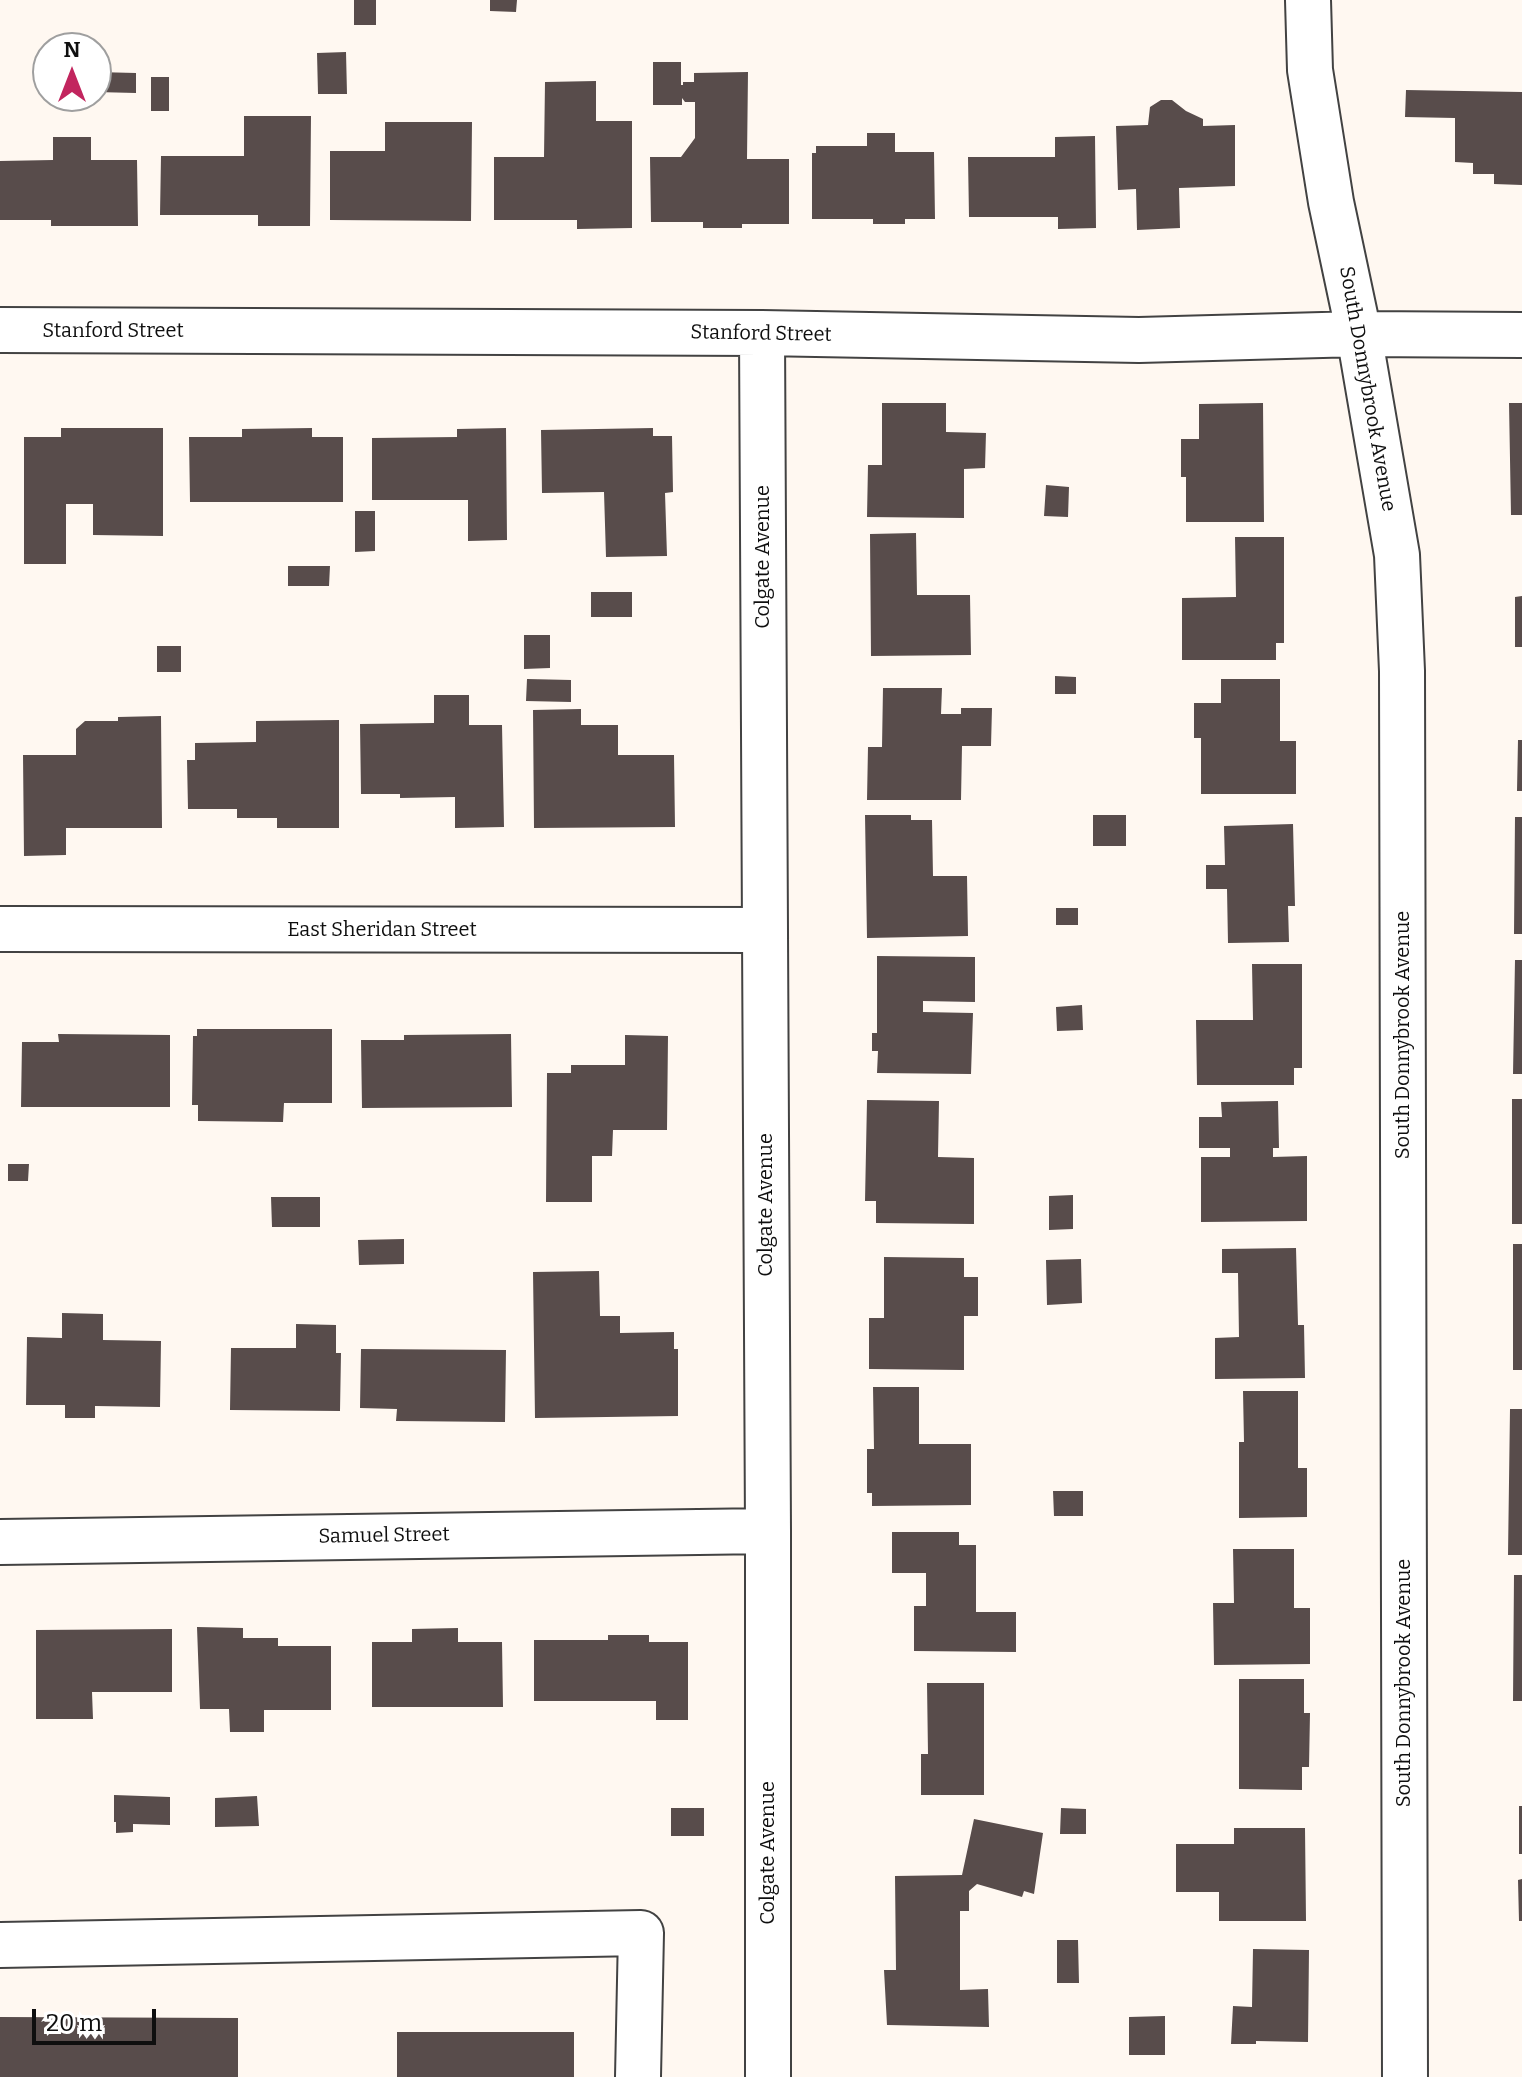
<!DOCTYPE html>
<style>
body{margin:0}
#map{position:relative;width:1522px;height:2077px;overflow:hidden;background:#fff8f1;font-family:Bitter,serif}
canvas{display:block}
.north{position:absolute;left:32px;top:32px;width:80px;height:80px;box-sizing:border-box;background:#fff;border:2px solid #9f9f9f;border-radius:50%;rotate:0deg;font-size:22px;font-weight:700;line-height:32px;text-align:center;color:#0f0f0f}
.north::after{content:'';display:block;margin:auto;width:28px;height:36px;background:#c2255e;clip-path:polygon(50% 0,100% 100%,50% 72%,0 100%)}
.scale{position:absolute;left:32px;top:2009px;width:124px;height:36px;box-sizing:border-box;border:4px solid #0f0f0f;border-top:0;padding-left:10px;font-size:24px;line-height:28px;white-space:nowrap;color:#0f0f0f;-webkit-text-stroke:6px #fff;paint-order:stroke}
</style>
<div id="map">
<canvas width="1522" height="2077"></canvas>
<div class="north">N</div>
<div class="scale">20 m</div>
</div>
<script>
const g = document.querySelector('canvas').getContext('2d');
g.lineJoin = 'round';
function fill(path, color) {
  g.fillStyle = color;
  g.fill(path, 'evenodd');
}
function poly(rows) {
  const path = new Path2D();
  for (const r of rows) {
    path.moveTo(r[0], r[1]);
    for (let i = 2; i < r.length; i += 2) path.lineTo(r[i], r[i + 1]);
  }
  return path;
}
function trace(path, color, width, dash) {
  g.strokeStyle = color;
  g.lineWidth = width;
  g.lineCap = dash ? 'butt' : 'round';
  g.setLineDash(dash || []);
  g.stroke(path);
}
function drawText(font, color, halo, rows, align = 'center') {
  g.font = font + ' Bitter,serif';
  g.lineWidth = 8;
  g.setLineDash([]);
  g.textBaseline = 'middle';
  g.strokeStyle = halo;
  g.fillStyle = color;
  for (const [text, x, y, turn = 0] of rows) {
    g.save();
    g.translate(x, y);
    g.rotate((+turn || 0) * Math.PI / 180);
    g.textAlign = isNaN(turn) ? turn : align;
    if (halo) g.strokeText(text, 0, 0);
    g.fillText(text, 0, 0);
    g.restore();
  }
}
const building = poly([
 [354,0,376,0,376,25,354,25],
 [490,0,517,0,516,12,490,11],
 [346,52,347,94,318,94,317,53],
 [653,62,681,62,681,85,683,85,683,82,694,82,694,73,748,72,747,159,789,159,789,224,742,224,742,228,703,228,703,222,651,222,650,157,681,157,695,138,695,102,685,102,682,98,682,105,653,105],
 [96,72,136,73,136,93,96,92],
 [151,77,169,77,169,111,151,111],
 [596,81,596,121,632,121,632,228,577,229,577,220,494,220,494,157,544,157,545,82],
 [1406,90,1522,92,1522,185,1494,184,1494,174,1473,174,1473,163,1455,162,1455,118,1405,117],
 [1161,100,1172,100,1186,111,1203,119,1203,126,1235,125,1235,186,1179,188,1180,228,1137,230,1136,189,1118,190,1116,126,1148,125,1150,107],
 [244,116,311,116,310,226,258,226,258,215,160,215,161,156,244,156],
 [385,122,472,122,471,221,330,220,330,151,385,151],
 [867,133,895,133,895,152,934,152,935,219,905,219,905,224,873,224,873,219,812,219,812,153,816,153,816,146,867,146],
 [1095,136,1096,228,1058,229,1058,217,969,217,968,157,1055,157,1055,137],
 [53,137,91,137,91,160,137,160,138,226,51,226,51,220,0,220,0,161,53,160],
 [882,403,946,403,946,432,986,433,985,468,964,469,964,518,867,517,868,465,882,465],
 [1263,403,1264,522,1186,522,1186,477,1181,477,1181,439,1199,439,1199,404],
 [1509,403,1522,403,1522,515,1511,515],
 [61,428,163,428,163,536,93,535,93,504,66,504,66,564,24,564,24,437,61,437],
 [312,428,312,437,343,437,343,502,190,502,189,437,242,437,242,429],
 [506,428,507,540,468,541,468,500,372,500,372,438,457,437,457,429],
 [653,428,653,436,672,436,673,492,665,493,667,556,606,557,604,492,542,493,541,430],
 [1046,485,1069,487,1068,517,1044,516],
 [355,511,375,511,375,551,355,552],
 [916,533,917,595,970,595,971,655,871,656,870,534],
 [1235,537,1284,537,1284,643,1276,643,1276,660,1182,660,1182,598,1236,597],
 [288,566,330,566,329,586,288,586],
 [591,592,632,592,632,617,591,617],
 [1522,596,1522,647,1515,647,1515,597],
 [524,635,550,635,550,668,524,669],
 [157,646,181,646,181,672,157,672],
 [1055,676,1076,677,1076,694,1055,694],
 [527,679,571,680,571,702,526,701],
 [1221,679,1280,679,1280,741,1296,741,1296,794,1201,794,1201,738,1194,738,1194,703,1221,703],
 [883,688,942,688,941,714,961,714,961,708,992,708,991,746,962,746,961,800,867,800,868,747,882,747],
 [434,695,469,695,469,725,502,725,504,827,455,828,455,797,400,798,400,794,361,794,360,724,434,723],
 [581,709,581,725,618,725,618,755,674,755,675,827,534,828,533,710],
 [161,716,162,828,66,828,66,855,24,856,23,755,76,755,76,729,85,721,118,721,118,717],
 [339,720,339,828,277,828,277,818,237,818,237,809,188,809,187,760,195,760,195,743,256,742,256,721],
 [1518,740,1522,740,1522,791,1517,791],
 [865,815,911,815,911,820,932,820,933,876,967,876,968,936,867,938],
 [1093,815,1126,815,1126,846,1093,846],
 [1515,817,1522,817,1522,934,1514,934],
 [1293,824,1295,906,1288,906,1289,942,1228,943,1227,889,1206,889,1206,865,1225,865,1224,826],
 [1056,908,1078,908,1078,925,1056,925],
 [877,956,975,957,975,1002,923,1001,923,1012,973,1013,971,1074,877,1073,878,1051,872,1051,872,1033,877,1033],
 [1515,960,1522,960,1522,1074,1513,1074],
 [1252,964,1302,964,1302,1068,1294,1068,1294,1085,1197,1085,1196,1020,1253,1020],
 [1082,1005,1083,1030,1057,1031,1056,1007],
 [197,1029,332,1029,332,1103,284,1103,283,1122,198,1121,198,1105,192,1105,193,1036,197,1036],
 [58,1034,170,1035,170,1107,21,1107,22,1042,59,1042],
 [511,1034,512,1107,362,1108,361,1040,404,1040,404,1035],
 [625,1035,668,1036,667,1130,613,1130,612,1156,592,1156,592,1202,546,1202,547,1073,571,1073,571,1065,625,1065],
 [1512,1099,1522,1099,1522,1224,1512,1224],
 [867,1100,939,1101,938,1157,974,1158,974,1224,876,1223,876,1201,865,1201],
 [1278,1101,1279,1148,1273,1148,1273,1157,1307,1156,1307,1221,1201,1222,1201,1157,1230,1157,1230,1148,1199,1148,1199,1117,1222,1117,1221,1102],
 [8,1164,29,1164,28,1181,8,1181],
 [1073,1195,1073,1229,1049,1230,1049,1196],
 [271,1197,320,1197,320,1227,272,1227],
 [404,1239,404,1264,359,1265,358,1240],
 [1513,1244,1522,1244,1522,1370,1513,1370],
 [1296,1248,1298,1325,1304,1325,1305,1378,1215,1379,1215,1338,1239,1337,1238,1273,1222,1273,1222,1249],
 [884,1257,964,1258,964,1277,978,1277,978,1316,964,1316,964,1370,869,1369,869,1318,884,1318],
 [1081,1259,1082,1303,1047,1305,1046,1260],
 [599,1271,600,1316,620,1316,620,1333,674,1332,674,1349,678,1349,678,1416,535,1418,533,1272],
 [62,1313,103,1314,103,1340,161,1341,160,1407,95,1406,95,1418,65,1418,65,1405,26,1405,27,1337,62,1338],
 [296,1324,336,1325,336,1353,341,1353,340,1411,230,1410,231,1348,296,1348],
 [361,1349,506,1350,505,1422,396,1421,397,1409,360,1408],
 [873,1387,919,1387,919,1444,971,1444,971,1505,872,1506,872,1493,867,1493,867,1449,874,1449],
 [1243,1391,1298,1391,1298,1468,1307,1468,1307,1517,1239,1518,1239,1442,1244,1442],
 [1510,1409,1522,1409,1522,1555,1508,1555],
 [1053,1491,1083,1491,1083,1516,1054,1516],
 [892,1532,959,1532,959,1545,976,1545,976,1612,1016,1612,1016,1652,914,1651,914,1606,926,1606,926,1573,892,1573],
 [1233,1549,1294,1549,1294,1608,1310,1608,1310,1664,1214,1665,1213,1603,1234,1603],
 [1514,1575,1522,1575,1522,1701,1513,1701],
 [197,1627,243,1628,243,1638,278,1638,278,1646,331,1646,331,1710,264,1710,264,1732,230,1732,229,1709,200,1709],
 [458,1628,458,1642,502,1642,503,1707,372,1707,372,1642,412,1642,412,1629],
 [172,1629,172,1692,92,1692,93,1719,36,1719,36,1630],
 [608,1635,649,1635,649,1642,688,1642,688,1720,656,1720,656,1701,534,1701,534,1640,608,1640],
 [1239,1679,1304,1679,1304,1713,1310,1713,1309,1767,1302,1767,1302,1790,1239,1789],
 [927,1683,984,1683,984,1795,921,1795,921,1754,928,1754],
 [114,1795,170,1797,170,1825,133,1824,133,1832,116,1833,116,1822,114,1822],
 [257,1796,259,1826,215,1827,215,1798],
 [1519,1806,1522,1806,1522,1854,1519,1854],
 [671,1808,704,1808,704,1836,671,1836],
 [1061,1808,1086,1809,1086,1834,1060,1834],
 [974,1819,1043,1833,1034,1894,1024,1891,1022,1897,977,1884,969,1891,969,1911,960,1911,960,1990,988,1989,989,2027,887,2025,884,1970,896,1970,895,1876,962,1875],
 [1234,1828,1305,1828,1306,1921,1219,1921,1219,1892,1176,1892,1176,1844,1234,1844],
 [1522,1879,1522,1921,1519,1921,1518,1880],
 [1057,1940,1078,1940,1079,1983,1057,1983],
 [1253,1949,1309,1950,1308,2042,1256,2041,1256,2044,1231,2044,1233,2006,1252,2007],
 [1165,2016,1165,2055,1129,2055,1129,2017],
 [0,2017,238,2018,238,2077,0,2077],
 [397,2032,574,2032,574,2077,397,2077]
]);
const minor = poly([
 [1308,0,1310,70,1331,202,1359,334,1397,555,1402,671,1405,2077],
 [0,330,762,333,1139,340,1359,334,1522,335],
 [762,333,768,1531,768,2077],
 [0,929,764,930],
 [0,1542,768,1531],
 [0,1945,641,1933,638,2077]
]);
const streetNames = [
 ["Stanford Street",113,331],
 ["Stanford Street",761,334,1],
 ["South Donnybrook Avenue",1367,389,80],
 ["Colgate Avenue",763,557,-90],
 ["East Sheridan Street",382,930],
 ["South Donnybrook Avenue",1403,1035,-90],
 ["Colgate Avenue",766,1205,-90],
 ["Samuel Street",384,1536,-1],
 ["South Donnybrook Avenue",1404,1683,-90],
 ["Colgate Avenue",768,1853,-90]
];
fill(building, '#584c4b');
trace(minor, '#424242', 48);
trace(minor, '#fff', 44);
drawText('20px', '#0f0f0f', '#fff', streetNames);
</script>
